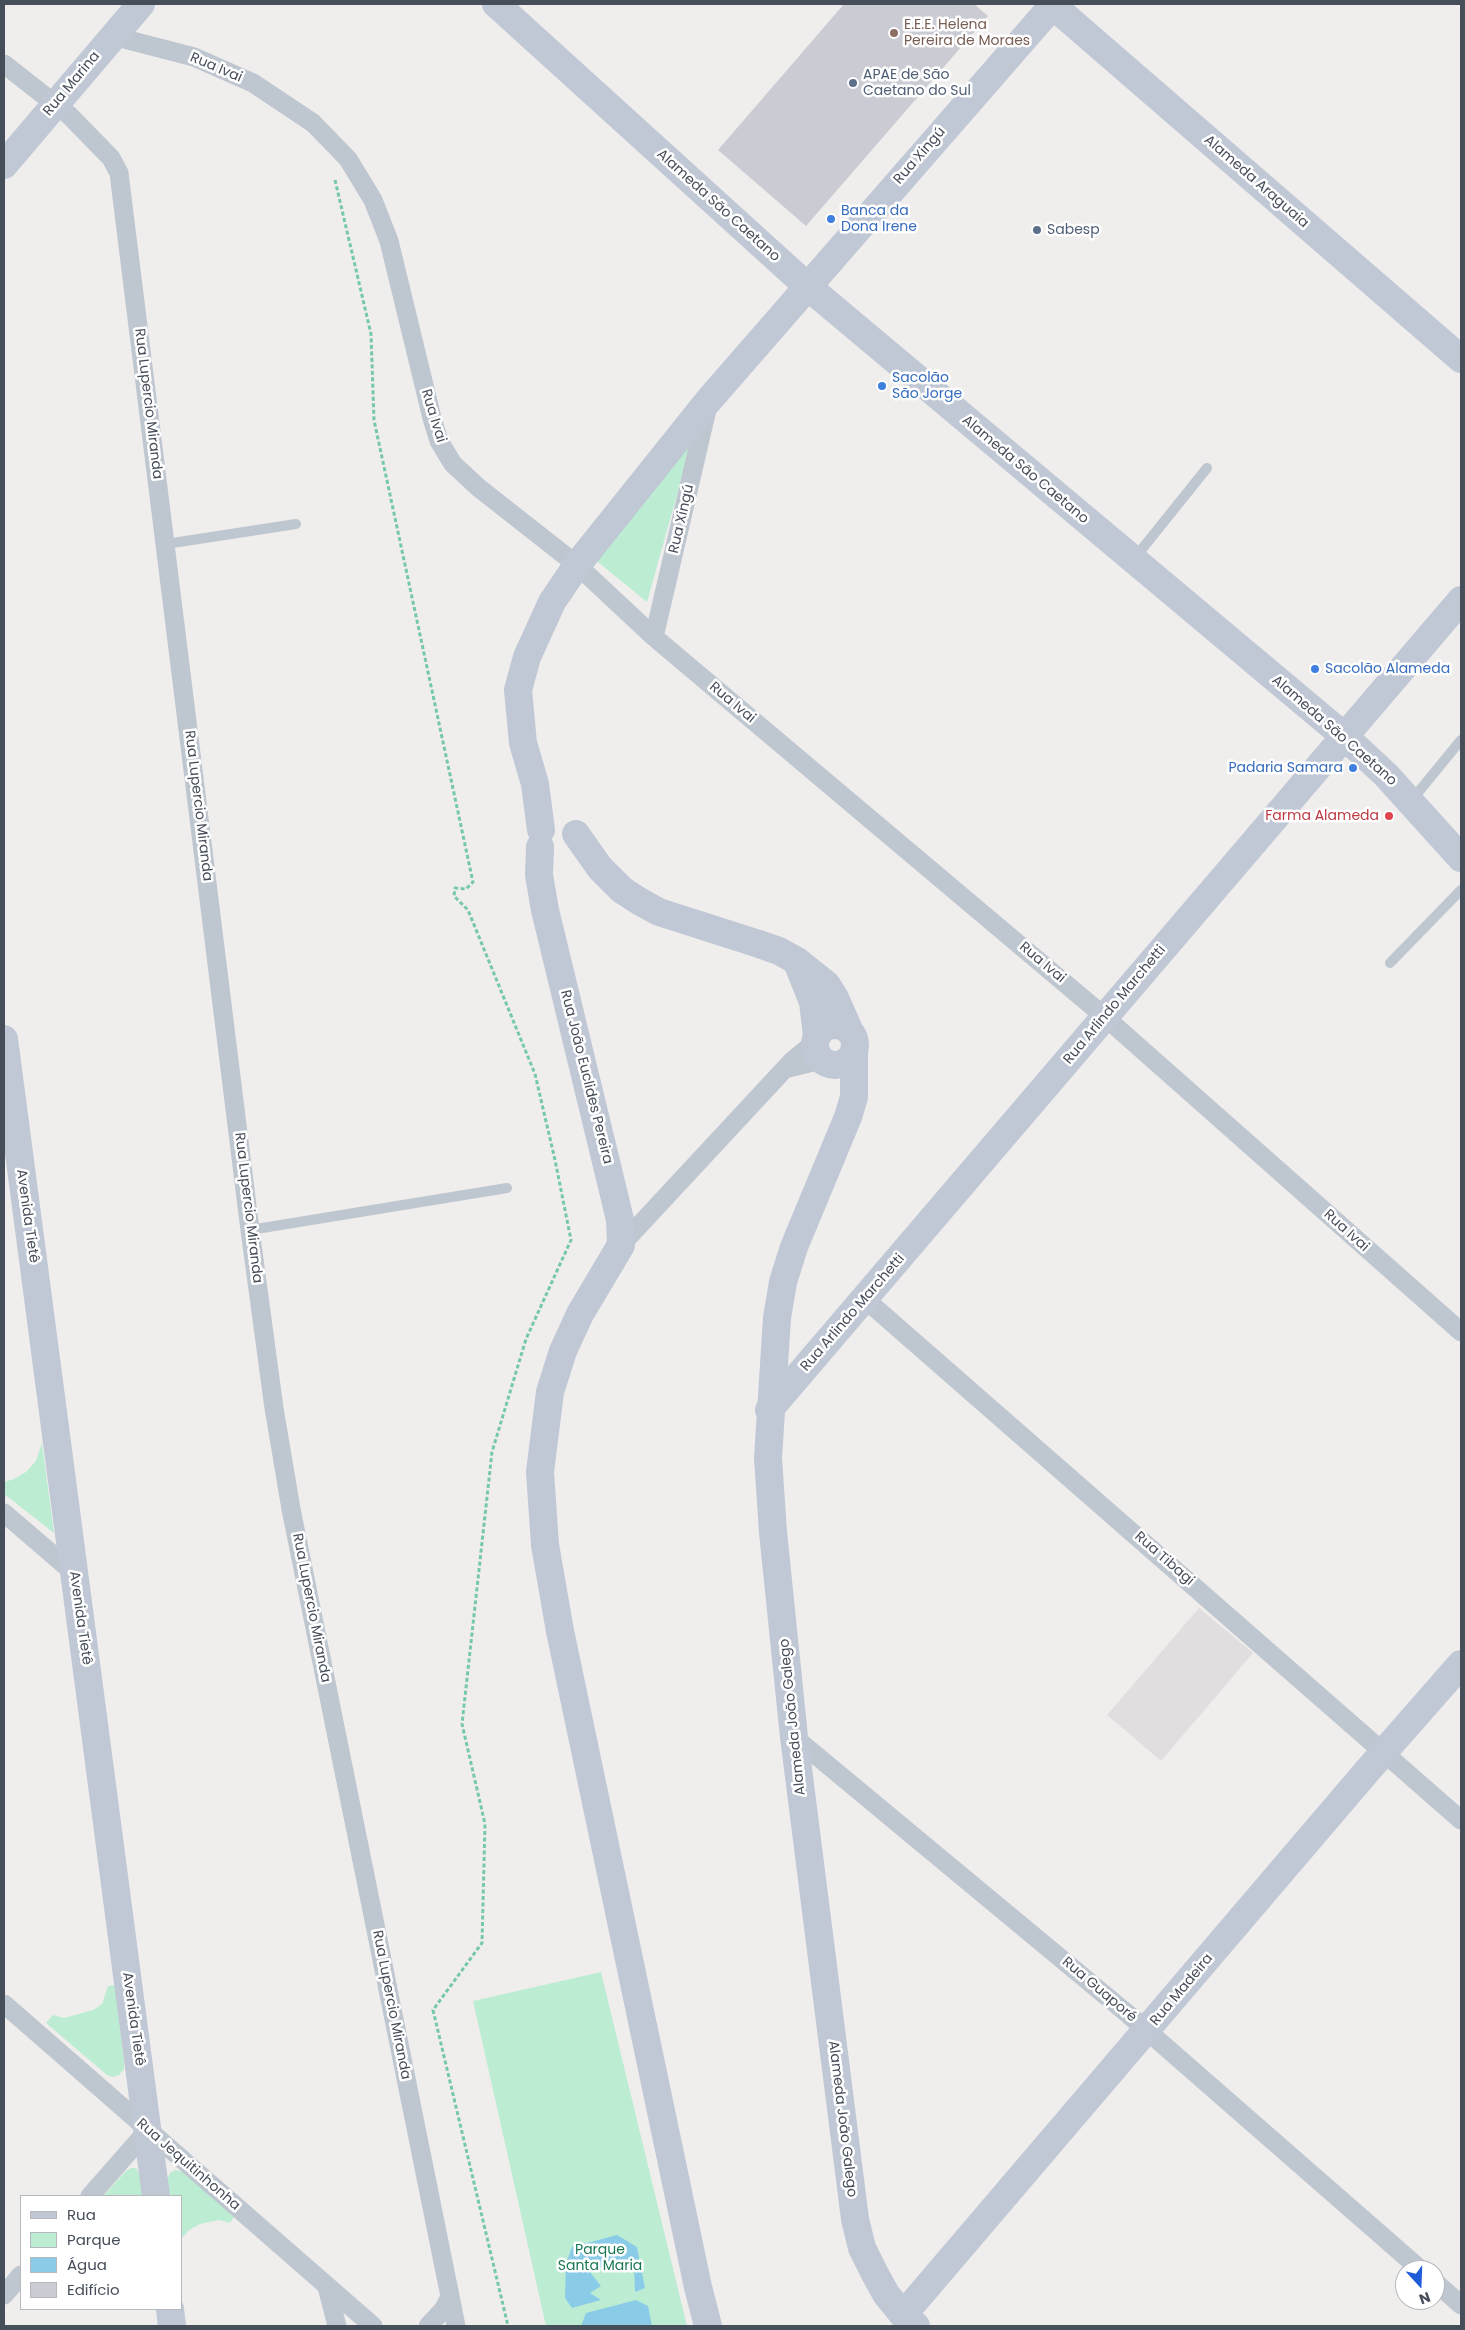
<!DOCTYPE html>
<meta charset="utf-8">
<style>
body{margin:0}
#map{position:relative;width:1465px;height:2330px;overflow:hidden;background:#f0eded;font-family:Poppins,sans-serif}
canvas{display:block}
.frame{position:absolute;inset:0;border:5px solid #464e5a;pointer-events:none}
.legend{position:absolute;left:20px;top:2195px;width:162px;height:115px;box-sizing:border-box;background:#fff;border:1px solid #b5b8bd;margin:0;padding:6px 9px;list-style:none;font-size:15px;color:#464e5a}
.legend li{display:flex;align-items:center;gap:10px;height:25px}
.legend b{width:25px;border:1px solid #b5b8bd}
.north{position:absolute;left:1395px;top:2260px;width:50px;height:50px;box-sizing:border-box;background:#fff;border:1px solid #b5b8bd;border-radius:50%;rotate:160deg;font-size:14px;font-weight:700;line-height:20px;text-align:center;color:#464e5a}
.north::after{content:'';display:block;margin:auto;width:18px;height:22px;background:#1f5dd8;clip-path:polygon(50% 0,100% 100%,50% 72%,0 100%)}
</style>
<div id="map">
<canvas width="1465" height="2330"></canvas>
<div class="frame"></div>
<ul class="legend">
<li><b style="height:6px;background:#c0c8d6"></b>Rua</li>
<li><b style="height:14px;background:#bcedd3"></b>Parque</li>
<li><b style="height:14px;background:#8acbe8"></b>Água</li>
<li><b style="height:14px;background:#cacbd3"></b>Edifício</li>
</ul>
<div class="north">N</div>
</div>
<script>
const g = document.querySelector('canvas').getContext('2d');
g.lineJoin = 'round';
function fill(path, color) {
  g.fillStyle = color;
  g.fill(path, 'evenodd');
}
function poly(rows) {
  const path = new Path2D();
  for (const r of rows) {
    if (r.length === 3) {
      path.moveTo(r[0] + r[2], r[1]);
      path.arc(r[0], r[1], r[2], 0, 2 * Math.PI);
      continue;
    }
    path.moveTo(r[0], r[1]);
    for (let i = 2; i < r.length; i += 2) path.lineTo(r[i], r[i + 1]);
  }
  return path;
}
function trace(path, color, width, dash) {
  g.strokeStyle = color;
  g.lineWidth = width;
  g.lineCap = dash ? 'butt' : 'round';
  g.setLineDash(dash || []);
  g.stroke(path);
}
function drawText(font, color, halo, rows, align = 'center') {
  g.font = font + ' Poppins,sans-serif';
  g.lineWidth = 5;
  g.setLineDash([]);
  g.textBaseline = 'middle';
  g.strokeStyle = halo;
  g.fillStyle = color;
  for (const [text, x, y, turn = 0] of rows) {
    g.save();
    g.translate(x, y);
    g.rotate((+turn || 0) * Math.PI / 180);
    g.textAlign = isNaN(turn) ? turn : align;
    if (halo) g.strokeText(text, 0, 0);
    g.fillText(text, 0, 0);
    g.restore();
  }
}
const education = poly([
 [1199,1608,1253,1653,1161,1761,1107,1715]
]);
const green = poly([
 [697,423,647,602,588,554],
 [42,1443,54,1533,4,1494,4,1482,14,1479,26,1472,36,1461],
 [601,1972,687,2326,546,2326,473,2001],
 [115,1985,124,2062,124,2069,119,2075,113,2077,107,2075,46,2023,53,2015,64,2018,93,2010,102,2004,108,1986],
 [131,2168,136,2168,139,2173,144,2196,103,2196,126,2171],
 [175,2170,183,2172,234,2217,230,2223,219,2220,200,2224,189,2230,183,2237,181,2236,181,2196,169,2196,167,2179,170,2173]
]);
const water = poly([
 [617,2235,637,2247,645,2288,635,2292,634,2267,604,2269,596,2264,589,2271,601,2286,590,2293,601,2300,572,2308,565,2298,566,2264,572,2247],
 [636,2300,648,2306,652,2326,581,2326,586,2313]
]);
const building = poly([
 [844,4,974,4,988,16,806,226,718,150]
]);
const path = poly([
 [335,180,371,334,374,420,473,882,466,889,455,888,454,896,468,910,535,1074,555,1160,571,1240,526,1339,492,1452,462,1724,485,1824,482,1943,433,2010,508,2326]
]);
const lane = poly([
 [166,544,296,524],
 [1134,559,1207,468],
 [1411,801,1461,740],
 [1390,963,1461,890],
 [250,1230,507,1188]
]);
const street = poly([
 [113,36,194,57,253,83,313,123,348,159,373,200,389,241,432,418,439,441,453,464,479,488,577,565,654,637,1105,1017,1461,1332],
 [4,64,69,115,111,158,119,173,250,1230,274,1408,291,1509,456,2326],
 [654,637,708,405],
 [789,1068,821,1060],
 [621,1245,792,1061,815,1042],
 [865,1299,1461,1820],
 [4,1513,74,1573],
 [794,1737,1129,2015,1421,2270],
 [4,2004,373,2326],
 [90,2196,148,2130],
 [1435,2282,1461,2305],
 [327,2287,337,2326],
 [4,2295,21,2275],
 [428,2326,443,2310,449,2299]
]);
const secondary = poly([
 [496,4,807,286,1344,736,1386,775,1461,858],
 [1051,4,1461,359],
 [4,165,141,4],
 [541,830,535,784,523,743,518,690,527,657,552,602,577,565,709,400,1054,4],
 [576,834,600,868,622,890,639,901,659,912,759,944,779,951,797,961,827,985,835,998,850,1032],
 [540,847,539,875,545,910,616,1203,620,1220,621,1245,580,1314,563,1351,550,1392,540,1472,545,1545,560,1631,698,2287,708,2326],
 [797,962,813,1002,817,1036],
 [835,1045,20],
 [4,1039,156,2196],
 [854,1052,854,1097,848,1117,794,1247,783,1282,777,1318,768,1458,773,1532,794,1737,855,2219,862,2248,875,2274,886,2294,903,2315,916,2326],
 [769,1410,1461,600],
 [170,2309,172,2326],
 [903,2315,1368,1770,1461,1664]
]);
const markers = [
 [894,33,5,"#8d6e63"],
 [853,83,5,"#5c6f8a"],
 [831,219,5,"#3f7fe0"],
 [1037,230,5,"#5c6f8a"],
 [882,386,5,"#3f7fe0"],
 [1315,669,5,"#3f7fe0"],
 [1353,768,5,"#3f7fe0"],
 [1389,816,5,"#e0444e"]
];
const educationNames = [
 ["E.E.E. Helena",904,25],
 ["Pereira de Moraes",904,41]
];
const streetNames = [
 ["Rua Ivai",216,68,23],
 ["Rua Marina",72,84,-50],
 ["Rua Xingú",920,156,-49],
 ["Alameda Araguaia",1256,182,41],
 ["Alameda São Caetano",718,206,42],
 ["Rua Lupercio Miranda",148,404,83],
 ["Rua Ivai",433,416,73],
 ["Alameda São Caetano",1025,470,40],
 ["Rua Xingú",682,519,-77],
 ["Rua Ivai",732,703,40],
 ["Alameda São Caetano",1334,731,41],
 ["Rua Lupercio Miranda",198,806,83],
 ["Rua Ivai",1042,963,40],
 ["Rua Arlindo Marchetti",1115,1005,-50],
 ["Rua João Euclides Pereira",586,1077,76],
 ["Rua Lupercio Miranda",248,1208,83],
 ["Avenida Tietê",27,1216,82],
 ["Rua Ivai",1346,1231,42],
 ["Rua Arlindo Marchetti",853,1313,-49],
 ["Rua Tibagi",1164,1559,41],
 ["Rua Lupercio Miranda",311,1608,79],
 ["Avenida Tietê",80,1618,82],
 ["Alameda João Galego",793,1717,-96],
 ["Rua Guaporé",1099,1990,40],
 ["Rua Madeira",1182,1990,-50],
 ["Rua Lupercio Miranda",391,2005,79],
 ["Avenida Tietê",133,2019,82],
 ["Alameda João Galego",842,2119,83],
 ["Rua Jequitinhonha",188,2165,41]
];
const serviceNames = [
 ["APAE de São",863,75],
 ["Caetano do Sul",863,91],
 ["Sabesp",1047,230]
];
const shopNames = [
 ["Banca da",841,211],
 ["Dona Irene",841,227],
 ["Sacolão",892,378],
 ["São Jorge",892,394],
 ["Sacolão Alameda",1325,669],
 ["Padaria Samara",1343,768,"right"]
];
const healthNames = [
 ["Farma Alameda",1379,816]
];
const parkNames = [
 ["Parque",600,2250],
 ["Santa Maria",600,2266]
];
fill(education, '#e1dedf');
fill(green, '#bcedd3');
fill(water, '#8acbe8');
fill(building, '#cacbd3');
trace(path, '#75c9a8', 3, [4, 2.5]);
trace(lane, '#bec6cf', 10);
trace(street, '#bec6cf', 19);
trace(secondary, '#c0c8d6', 28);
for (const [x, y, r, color] of markers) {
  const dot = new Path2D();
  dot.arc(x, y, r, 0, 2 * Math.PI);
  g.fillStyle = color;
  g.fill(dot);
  trace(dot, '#fff', 2);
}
drawText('14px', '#785e54', '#fff', educationNames, 'left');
drawText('14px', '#464e5a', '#fff', streetNames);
drawText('14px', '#4e5e75', '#fff', serviceNames, 'left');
drawText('14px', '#366cbe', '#fff', shopNames, 'left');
drawText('14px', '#be3a42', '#fff', healthNames, 'right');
drawText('14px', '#197852', '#fff', parkNames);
</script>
